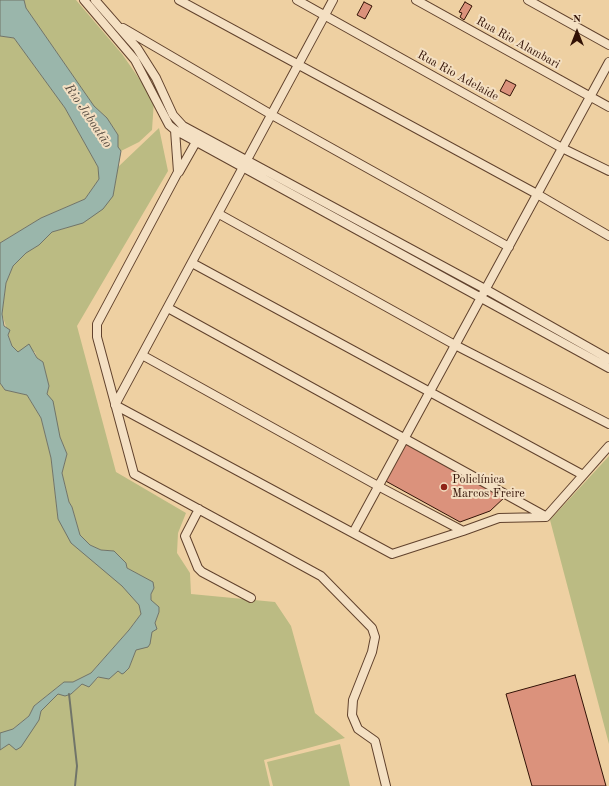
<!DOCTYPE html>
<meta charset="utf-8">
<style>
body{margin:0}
#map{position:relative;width:609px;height:786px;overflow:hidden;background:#eed0a2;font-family:"Old Standard TT",serif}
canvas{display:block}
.north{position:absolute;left:557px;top:12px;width:40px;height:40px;-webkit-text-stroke:3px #f4e0c3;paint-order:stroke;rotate:0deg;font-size:11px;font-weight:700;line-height:16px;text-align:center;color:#321206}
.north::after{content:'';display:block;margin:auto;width:14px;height:18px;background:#321206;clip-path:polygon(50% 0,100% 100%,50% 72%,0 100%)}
</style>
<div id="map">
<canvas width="609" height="786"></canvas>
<div class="north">N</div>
</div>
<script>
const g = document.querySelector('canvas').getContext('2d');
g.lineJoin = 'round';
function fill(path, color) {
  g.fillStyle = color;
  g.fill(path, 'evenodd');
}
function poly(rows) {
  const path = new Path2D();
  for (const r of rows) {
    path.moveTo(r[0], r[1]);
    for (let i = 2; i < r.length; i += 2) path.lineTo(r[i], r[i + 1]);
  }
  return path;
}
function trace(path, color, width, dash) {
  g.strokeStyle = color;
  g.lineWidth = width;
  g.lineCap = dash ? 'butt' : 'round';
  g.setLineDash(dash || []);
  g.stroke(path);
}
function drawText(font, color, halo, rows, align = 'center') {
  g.font = font + ' "Old Standard TT",serif';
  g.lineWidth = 4;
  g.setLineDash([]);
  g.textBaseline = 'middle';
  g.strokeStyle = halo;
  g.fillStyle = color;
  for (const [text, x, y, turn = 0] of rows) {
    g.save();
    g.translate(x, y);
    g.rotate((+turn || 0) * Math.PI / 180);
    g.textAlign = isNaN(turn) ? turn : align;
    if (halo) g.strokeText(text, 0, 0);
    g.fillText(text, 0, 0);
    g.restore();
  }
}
const green = poly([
 [24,0,76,0,122,54,154,100,152,130,139,142,121,151,118,147,118,135,107,118,94,106,26,8],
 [0,36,14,38,65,108,98,167,99,173,99,179,85,199,41,218,0,243],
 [159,128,168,171,77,326,116,472,186,513,178,533,177,553,190,573,191,594,275,602,291,626,315,713,345,738,264,760,270,786,0,786,0,750,39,720,41,711,58,694,71,694,82,684,94,681,101,676,109,679,114,673,129,668,136,650,142,647,149,640,159,612,151,600,152,582,127,568,126,563,114,551,101,550,90,545,80,535,72,507,69,502,62,473,67,454,60,437,47,394,49,386,43,362,37,358,35,352,18,352,12,346,2,314,6,283,13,266,26,252,39,245,52,232,66,228,113,196,118,167],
 [0,383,5,390,27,395,41,418,51,458,58,519,123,586,139,605,141,614,129,630,91,673,73,682,64,682,34,706,29,716,13,729,0,734],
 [609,456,609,744,550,520],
 [340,744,350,786,273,786,267,762]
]);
const water = poly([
 [0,0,24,0,26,8,94,106,107,118,118,135,118,147,121,151,113,196,103,209,83,223,52,232,39,245,26,253,13,266,6,283,2,314,4,326,10,330,8,335,12,346,18,352,29,344,37,358,43,362,49,386,47,394,53,401,60,437,67,454,62,473,69,502,72,507,80,535,90,545,101,550,114,551,126,563,127,568,153,582,154,588,151,594,151,600,159,607,159,612,155,623,157,629,152,632,150,644,148,647,136,650,129,668,124,673,122,674,118,671,109,679,98,677,89,687,82,684,71,694,65,696,58,694,41,711,39,720,21,747,16,750,9,744,0,750,0,733,13,729,29,716,34,706,64,682,73,682,91,673,129,630,141,614,139,605,122,586,71,543,58,519,51,458,41,418,27,395,5,390,0,383,0,243,41,218,85,199,99,179,98,167,65,108,14,38,0,36,0,0]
]);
const stream = poly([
 [69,694,77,766,75,786]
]);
const building = poly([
 [364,2,372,6,365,19,357,15,364,2],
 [465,2,472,6,464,20,460,17,462,13,459,12,465,2],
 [506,80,516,85,510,96,500,91,506,80],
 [404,440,506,496,490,511,460,522,382,479,404,440],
 [575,675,606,786,532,786,506,694,575,675]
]);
const minor = poly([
 [84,0,135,60,169,125,175,130,609,368],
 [95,0,137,48,156,78,173,115,183,126,485,289,609,359],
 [179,0,537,194,609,236],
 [297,0,562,148,609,171],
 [333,0,115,405,392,554,463,531],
 [416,0,609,107],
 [528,0,609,45],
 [123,28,272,115,509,247],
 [175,130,178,172,97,324,97,337,134,474,321,576,372,628,375,637,372,652,353,700,352,715,358,729,375,741,386,786],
 [179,172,196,142],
 [219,214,455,345,609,424],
 [192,263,583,475],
 [168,308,545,516],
 [142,355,378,486,463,531,499,518,546,517,609,446],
 [199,509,185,536,198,568,202,572,251,598],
 [353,533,609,62]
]);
const markers = [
 [444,487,4,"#8f2418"]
];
const streetNames = [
 ["Rua Rio Alambari",518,43,29],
 ["Rua Rio Adelaide",458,76,29]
];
const poiNames = [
 ["Policlínica",452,480],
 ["Marcos Freire",452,494]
];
const waterNames = [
 ["Rio Jaboatão",88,116,56]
];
fill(green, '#bbbb83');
fill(water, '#9ab6ab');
trace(water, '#707469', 1);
trace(stream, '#707469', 2);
fill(building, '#db927c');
trace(building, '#321206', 1);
trace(minor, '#61422d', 10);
trace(minor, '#f4e0c3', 8);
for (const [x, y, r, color] of markers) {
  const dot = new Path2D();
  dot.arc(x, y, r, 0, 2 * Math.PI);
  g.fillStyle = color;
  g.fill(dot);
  trace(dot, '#f4e0c3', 1.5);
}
drawText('12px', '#321206', '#f4e0c3', streetNames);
drawText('12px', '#321206', '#f4e0c3', poiNames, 'left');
drawText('italic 13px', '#564b40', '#f4e0c3', waterNames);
</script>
